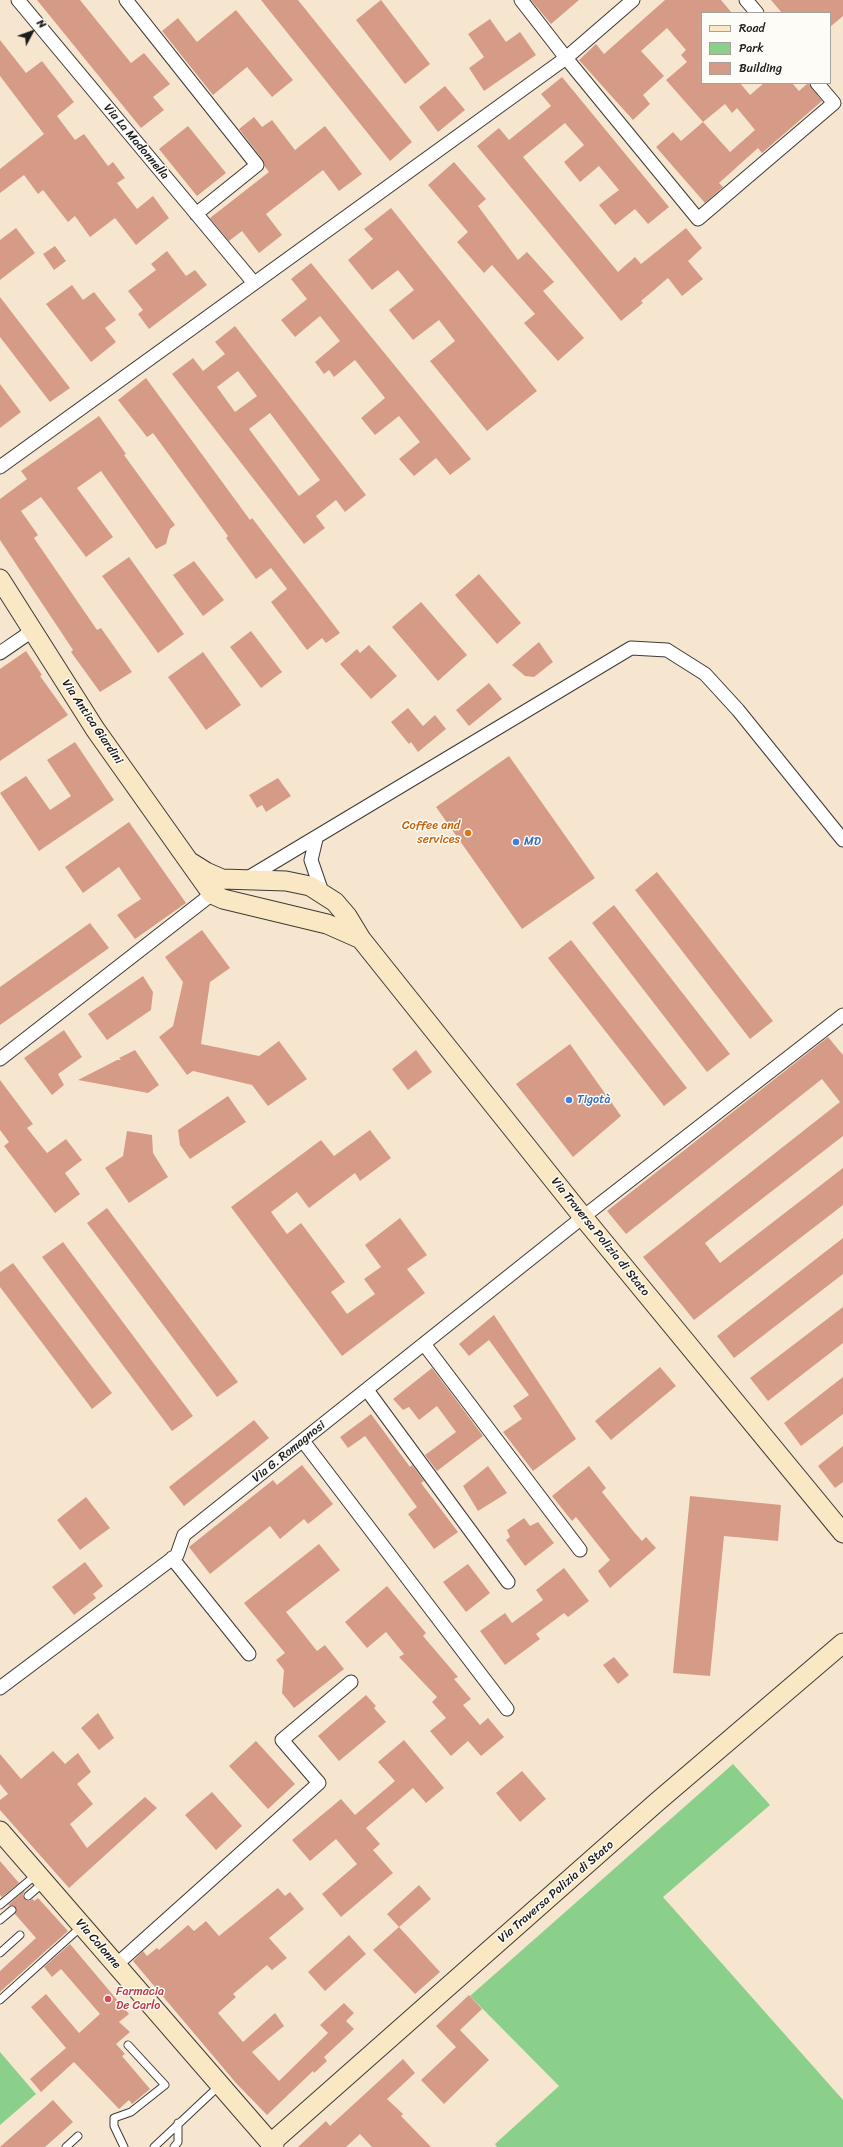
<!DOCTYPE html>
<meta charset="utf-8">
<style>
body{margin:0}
#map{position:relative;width:843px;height:2147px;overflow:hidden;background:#f6e6cf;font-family:Sriracha,sans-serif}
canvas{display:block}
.legend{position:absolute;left:701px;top:12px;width:130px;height:72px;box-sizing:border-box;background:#fdfcf7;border:1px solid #a3a29f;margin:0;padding:5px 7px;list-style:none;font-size:12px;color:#1c1c1c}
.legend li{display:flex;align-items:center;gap:8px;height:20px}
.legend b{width:20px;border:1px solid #a3a29f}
.north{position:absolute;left:12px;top:12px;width:40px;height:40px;-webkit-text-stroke:3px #fdfcf7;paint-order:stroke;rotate:49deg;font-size:11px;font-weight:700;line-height:16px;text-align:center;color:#1c1c1c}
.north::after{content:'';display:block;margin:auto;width:14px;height:18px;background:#1c1c1c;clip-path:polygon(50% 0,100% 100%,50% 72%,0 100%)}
</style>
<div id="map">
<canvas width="843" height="2147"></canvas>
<ul class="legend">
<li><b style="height:5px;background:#fae7c3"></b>Road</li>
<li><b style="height:11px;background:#8bd08a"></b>Park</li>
<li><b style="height:11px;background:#d69b87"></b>Building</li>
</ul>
<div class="north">N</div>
</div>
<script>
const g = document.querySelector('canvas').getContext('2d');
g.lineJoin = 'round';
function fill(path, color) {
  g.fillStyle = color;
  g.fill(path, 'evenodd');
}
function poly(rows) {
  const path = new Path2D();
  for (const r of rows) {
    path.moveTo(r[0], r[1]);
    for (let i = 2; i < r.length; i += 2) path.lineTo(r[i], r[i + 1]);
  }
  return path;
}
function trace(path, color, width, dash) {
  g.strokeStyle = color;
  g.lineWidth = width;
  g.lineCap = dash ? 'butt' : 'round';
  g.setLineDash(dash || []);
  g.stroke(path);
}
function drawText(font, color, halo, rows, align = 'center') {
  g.font = font + ' Sriracha,sans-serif';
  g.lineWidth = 3;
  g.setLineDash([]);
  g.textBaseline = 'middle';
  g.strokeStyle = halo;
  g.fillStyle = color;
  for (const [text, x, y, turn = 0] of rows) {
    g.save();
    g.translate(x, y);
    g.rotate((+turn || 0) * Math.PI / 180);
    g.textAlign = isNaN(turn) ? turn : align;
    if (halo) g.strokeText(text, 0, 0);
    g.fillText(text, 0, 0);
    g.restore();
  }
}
const green = poly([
 [733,1764,770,1805,663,1897,843,2100,843,2147,497,2147,495,2144,559,2086,470,1996],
 [0,2052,36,2094,0,2125]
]);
const building = poly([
 [37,0,80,0,131,63,144,53,170,84,153,97,164,110,141,128],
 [261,0,298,0,412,142,390,161],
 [381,0,430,64,405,84,356,20],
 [531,0,579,0,551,24],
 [665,0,721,0,732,13,702,13,702,83,740,83,750,95,764,83,792,83,799,91,808,83,822,101,762,153,758,148,719,183,723,187,705,203,656,147,673,132,681,141,703,122,666,80,687,62,681,55,686,50,667,28,641,51,664,76,643,95,650,104,633,120,579,60,596,44,604,54],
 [725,104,732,113,737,108,755,130,730,152,703,122],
 [771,0,843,0,843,16,830,27,830,13,782,13],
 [236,10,293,80,272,97,247,67,213,95,162,31,178,18,197,42],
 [490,19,506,42,520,32,536,55,484,91,469,68,484,57,468,34],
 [0,40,26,73,42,61,74,102,57,116,75,140,84,134,108,166,113,162,125,178,117,183,137,209,153,196,169,218,136,245,115,218,90,237,75,216,68,222,43,190,38,194,24,175,0,193,0,169,44,134,0,76],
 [562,77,669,207,648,224,635,209,615,225,599,205,619,190,599,166,580,182,564,162,584,145,565,123,523,157,618,272,635,257,641,264,686,228,702,248,688,261,703,279,682,296,668,278,641,301,643,303,621,321,477,146,499,128,509,140,551,106,541,94],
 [445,86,465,110,438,132,419,107],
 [254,117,262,127,272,120,295,150,325,126,362,174,339,191,323,170,266,214,282,235,259,253,242,231,229,241,210,218,269,172,265,167,263,160,239,129],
 [188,126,226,173,197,196,159,149],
 [454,162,486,199,478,206,518,260,527,252,554,282,543,291,584,338,558,361,524,323,535,314,492,265,484,273,457,242,468,232,428,185],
 [391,208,537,391,487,431,430,361,455,341,439,320,413,340,389,310,414,290,398,270,372,290,348,260,373,239,364,229],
 [16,228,35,253,0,280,0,240],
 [55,246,66,261,54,270,43,254],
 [167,251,186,276,195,270,207,285,149,329,138,314,143,310,128,291,156,270,151,264],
 [311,263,471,459,450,475,436,458,414,476,399,459,420,442,399,416,375,435,361,418,385,398,355,360,334,377,329,370,324,374,315,362,340,341,320,316,295,337,281,320,307,299,291,279],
 [72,285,83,300,94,292,116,320,105,328,116,342,91,362,46,304],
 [0,297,70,388,50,402,0,337],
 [235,326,366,495,345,512,336,500,316,516,325,528,304,544,172,374,193,358,203,371,225,354,215,342],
 [238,371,257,396,235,412,217,387],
 [270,413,320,480,299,496,249,429],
 [146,378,250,520,252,518,340,633,326,643,322,638,307,650,271,602,287,589,271,568,256,579,226,538,228,536,153,433,147,437,118,400],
 [0,384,21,412,0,428],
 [99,416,126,454,124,455,175,525,170,529,166,544,156,549,101,471,77,488,113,537,86,557,41,497,21,511,38,535,34,538,97,630,101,628,132,672,100,692,71,652,73,650,0,540,0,499,27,479,21,471],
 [129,557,184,634,158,653,102,576],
 [194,561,224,600,203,616,173,575],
 [479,574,521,623,497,644,455,595],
 [421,602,467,655,438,681,392,627],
 [251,631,282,672,261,688,230,647],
 [539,642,553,662,534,677,525,676,512,665],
 [369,645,397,676,371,699,340,664,357,649,360,653],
 [26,651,42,675,40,676,68,715,0,761,0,669],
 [203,652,241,705,206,730,168,677],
 [489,683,502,699,469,726,456,710],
 [408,708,423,726,435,715,446,729,418,752,411,742,409,744,391,722],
 [75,742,114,800,39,851,0,793,26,776,50,810,71,796,47,760],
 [509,756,595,878,522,929,436,807],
 [278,778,291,796,266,812,262,805,257,808,249,795],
 [129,822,186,903,135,939,117,915,141,899,119,867,83,893,65,867],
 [657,872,773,1021,750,1039,635,890],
 [614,905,730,1054,707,1072,592,923],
 [90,923,109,948,0,1025,0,987],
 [202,930,230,968,210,982,201,1044,259,1056,279,1041,307,1079,268,1106,252,1085,193,1071,187,1075,159,1037,173,1026,183,982,165,957],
 [571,940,687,1088,664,1106,548,958],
 [143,976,153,992,151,1010,107,1040,88,1014],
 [64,1030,82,1057,58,1074,64,1085,52,1095,24,1058],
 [828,1037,843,1055,843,1136,705,1243,720,1263,843,1168,843,1205,694,1320,643,1257,840,1102,822,1079,626,1234,607,1211],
 [570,1044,621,1116,573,1157,516,1084],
 [135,1050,159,1085,148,1093,78,1080,117,1060,121,1060,119,1058],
 [416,1050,432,1072,408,1090,392,1069],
 [0,1080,33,1124,27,1128,47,1153,66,1139,82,1160,65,1173,80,1194,55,1213,4,1146,9,1142,0,1130],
 [228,1096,246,1122,190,1159,180,1145,178,1130],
 [370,1130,391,1158,360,1181,355,1173,309,1208,297,1192,271,1212,287,1234,301,1223,345,1282,331,1292,347,1314,375,1294,364,1279,381,1267,365,1245,400,1218,427,1255,407,1269,425,1293,342,1356,231,1207,321,1140,334,1156],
 [127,1131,152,1135,153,1153,168,1177,129,1203,105,1168,123,1156],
 [107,1208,238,1382,217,1397,87,1223],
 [843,1238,843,1274,734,1358,717,1336],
 [63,1242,193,1416,172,1431,42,1257],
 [13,1263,112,1393,92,1409,0,1287,0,1272],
 [843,1307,843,1343,768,1401,750,1378],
 [494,1315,576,1439,533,1471,503,1432,522,1419,513,1406,529,1395,489,1340,469,1356,459,1344],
 [660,1367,676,1386,611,1440,595,1421],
 [432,1368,483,1436,437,1471,425,1455,456,1432,437,1406,419,1420,409,1407,403,1410,393,1399],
 [843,1377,843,1414,801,1446,784,1423],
 [371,1414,410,1467,412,1465,424,1481,421,1483,458,1532,434,1549,408,1514,417,1507,365,1436,348,1448,340,1437],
 [254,1420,269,1438,184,1506,169,1487],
 [843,1446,843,1482,835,1488,818,1466],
 [302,1465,333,1504,308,1524,304,1519,280,1539,270,1526,210,1574,189,1547,273,1480,277,1485],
 [488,1466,507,1493,478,1511,463,1486],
 [589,1466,606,1488,602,1492,634,1532,642,1541,646,1537,656,1548,610,1588,598,1571,610,1560,576,1517,572,1521,552,1496],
 [690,1496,781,1505,778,1541,724,1536,710,1676,673,1673],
 [86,1497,110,1528,80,1550,57,1520],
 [524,1518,530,1526,538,1522,554,1543,525,1566,506,1540,510,1537,507,1530],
 [319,1544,340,1570,286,1612,317,1651,325,1645,344,1669,294,1708,282,1693,284,1670,276,1660,285,1653,244,1603],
 [85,1562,103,1586,93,1594,96,1598,74,1615,52,1587],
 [468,1564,490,1593,466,1612,443,1582],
 [564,1568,589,1601,568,1617,564,1613,536,1634,540,1639,505,1665,480,1631,505,1613,512,1623,543,1600,536,1590],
 [387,1586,426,1633,423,1636,458,1677,454,1679,471,1699,463,1705,480,1725,488,1718,504,1737,481,1756,468,1741,451,1756,430,1731,446,1718,432,1702,437,1697,399,1657,404,1654,386,1632,367,1648,345,1622],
 [614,1657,629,1675,618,1684,603,1665],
 [366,1695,376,1706,374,1708,386,1722,339,1761,318,1736],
 [98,1713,114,1738,99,1750,81,1728],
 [404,1740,444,1788,426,1803,413,1788,366,1828,380,1844,373,1850,393,1873,341,1917,322,1894,357,1864,336,1839,310,1861,292,1840,341,1799,355,1815,395,1781,378,1762],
 [256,1741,295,1784,268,1809,229,1766],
 [53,1751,65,1764,78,1753,91,1772,77,1784,93,1804,70,1824,87,1848,145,1797,157,1808,69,1888,0,1810,0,1800,8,1794,0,1784,0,1754,21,1779],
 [522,1771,546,1799,520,1822,496,1793],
 [212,1792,242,1826,216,1850,185,1815],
 [0,1861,19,1883,2,1897,0,1895],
 [419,1885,431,1899,399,1927,387,1914],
 [278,1888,285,1896,290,1892,304,1909,269,1938,287,1958,272,1970,267,1965,233,1994,236,1997,218,2013,243,2042,275,2013,284,2026,252,2052,279,2081,328,2033,320,2025,344,2003,354,2013,346,2021,354,2029,324,2057,327,2061,314,2073,313,2071,267,2115,236,2083,133,1961,143,1951,147,1956,157,1948,159,1950,188,1925,194,1931,206,1921,219,1936],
 [25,1890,23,1895,25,1900,29,1901,33,1899,34,1901,38,1898,68,1931,0,1992,0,1971,36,1938,15,1914,16,1907,8,1905],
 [399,1927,440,1972,415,1994,373,1950],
 [349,1935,366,1954,325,1991,308,1972],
 [70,1944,129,2014,119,2022,130,2032,116,2044,125,2054,122,2056,150,2089,132,2104,129,2100,119,2109,74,2062,41,2092,30,2079,66,2048,31,2007,46,1994,79,2033,100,2014,61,1969,52,1977,44,1967],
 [469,1995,482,2009,460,2030,489,2060,444,2104,421,2080,456,2047,436,2026],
 [403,2059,415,2073,387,2099,403,2114,401,2116,431,2147,372,2147,360,2134,346,2147,298,2147,326,2121,330,2126],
 [53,2100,73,2122,45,2147,0,2147]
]);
const lane = poly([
 [28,1896,44,1882],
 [0,1905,37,1874],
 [0,1920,12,1910],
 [0,1953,20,1935],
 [0,2000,82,1926],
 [66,2147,78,2136],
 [124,2147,114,2126,114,2118,131,2112,165,2085,128,2045],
 [154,2147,220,2085],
 [174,2147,178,2142,178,2123]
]);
const street = poly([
 [18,0,254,283],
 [126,0,257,165,196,214],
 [521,0,566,58,698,219,834,103,817,83],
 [746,0,757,13],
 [0,467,566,58,633,0],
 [0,653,32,631],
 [316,839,311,860,322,892],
 [246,879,631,648,667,650,705,674,738,710,843,840],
 [0,1059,212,894],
 [424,1344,580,1550],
 [367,1390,508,1582],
 [303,1441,507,1709],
 [172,1558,249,1654],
 [0,1688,177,1555,184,1535,583,1217,843,1015],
 [116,1965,319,1783,282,1740,351,1682]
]);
const secondary = poly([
 [0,579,95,729,212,894,223,899,327,924,361,939],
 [190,862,206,872,222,879,286,881,310,886,335,902,347,916,361,939,583,1217,843,1533],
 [0,1831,274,2147],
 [271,2143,657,1802,843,1643]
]);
const markers = [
 [468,833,4,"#e8710a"],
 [516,842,4,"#3f7fe0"],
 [569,1100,4,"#3f7fe0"],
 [108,1999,4,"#e0444e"]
];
const streetNames = [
 ["Via La Madonnella",136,142,50],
 ["Via Antica Giardini",92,722,56],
 ["Via Traversa Polizia di Stato",600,1237,51],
 ["Via G. Romagnosi",289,1452,-39],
 ["Via Traversa Polizia di Stato",556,1892,-41],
 ["Via Colonne",98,1944,49]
];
const foodNames = [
 ["Coffee and",460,826],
 ["services",460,840]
];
const shopNames = [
 ["MD",524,842],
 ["Tigotà",577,1100]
];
const healthNames = [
 ["Farmacia",116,1992],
 ["De Carlo",116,2006]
];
fill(green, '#8bd08a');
fill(building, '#d69b87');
trace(lane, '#3d3a37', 9);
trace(street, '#3d3a37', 15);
trace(secondary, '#3d3a37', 21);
trace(lane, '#fff', 7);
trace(street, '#fff', 13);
trace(secondary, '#fae7c3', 19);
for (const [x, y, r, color] of markers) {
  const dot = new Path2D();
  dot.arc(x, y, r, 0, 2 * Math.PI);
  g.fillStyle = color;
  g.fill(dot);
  trace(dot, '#fdfcf7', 1.5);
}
drawText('12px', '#1c1c1c', '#fdfcf7', streetNames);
drawText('12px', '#c56008', '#fdfcf7', foodNames, 'right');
drawText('12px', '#366cbe', '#fdfcf7', shopNames, 'left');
drawText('12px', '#be3a42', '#fdfcf7', healthNames, 'left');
</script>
